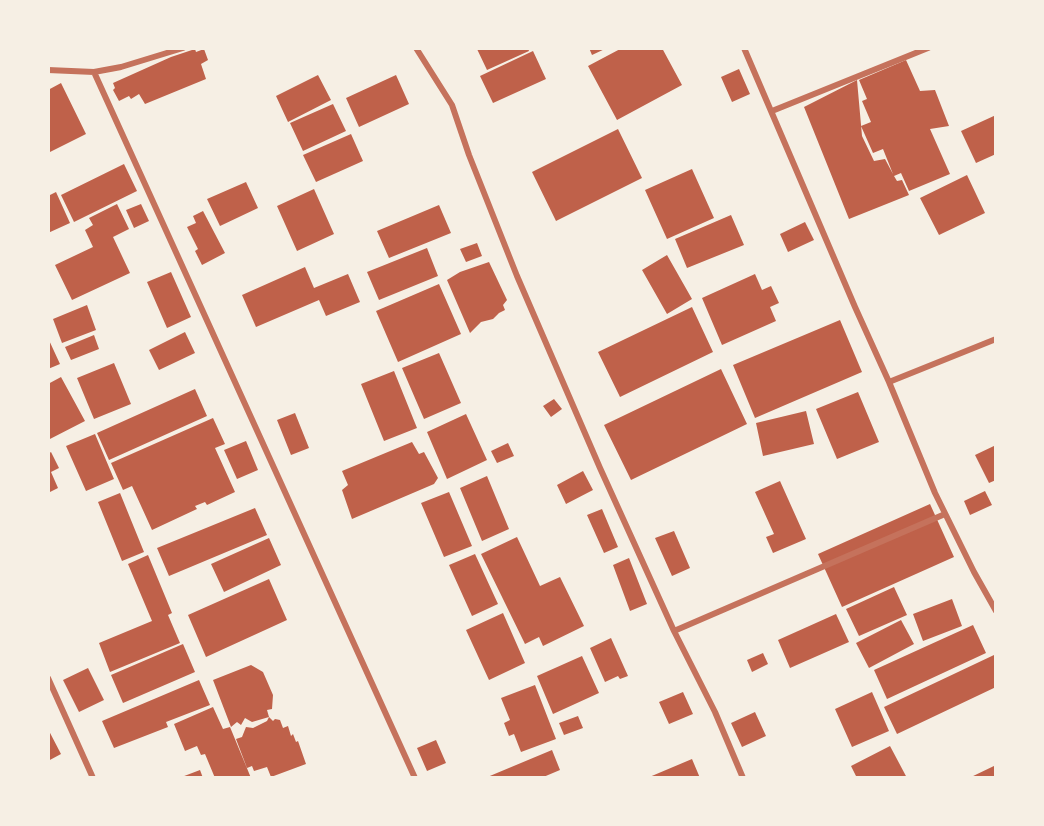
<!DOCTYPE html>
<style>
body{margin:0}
#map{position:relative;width:1044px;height:826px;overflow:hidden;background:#f6efe4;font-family:"Public Sans",sans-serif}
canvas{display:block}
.frame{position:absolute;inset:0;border:50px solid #f6efe4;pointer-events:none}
</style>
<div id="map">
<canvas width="1044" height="826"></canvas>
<div class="frame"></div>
</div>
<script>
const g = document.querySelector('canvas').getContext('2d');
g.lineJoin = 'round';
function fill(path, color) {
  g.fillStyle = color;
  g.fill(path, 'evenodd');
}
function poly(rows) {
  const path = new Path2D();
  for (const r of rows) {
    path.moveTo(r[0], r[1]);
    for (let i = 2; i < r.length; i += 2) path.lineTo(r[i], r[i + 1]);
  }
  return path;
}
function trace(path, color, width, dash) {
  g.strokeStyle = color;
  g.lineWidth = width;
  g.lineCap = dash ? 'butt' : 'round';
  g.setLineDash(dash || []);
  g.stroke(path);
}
const building = poly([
 [481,48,528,48,529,51,487,70,477,49],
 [589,48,607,48,592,55],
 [622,48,662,48,682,85,617,120,588,66],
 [195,49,196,52,204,49,208,60,201,64,206,79,145,104,139,94,131,99,129,96,119,101,113,90,115,88,113,83,171,57],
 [533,51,546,79,493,103,480,76],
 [906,60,920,91,935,90,949,126,930,129,950,174,909,191,901,173,894,176,897,181,902,180,909,195,849,219,804,107,857,80,862,136,874,161,885,159,893,174,883,149,873,153,861,126,871,122,862,101,867,99,859,80],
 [739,69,750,94,732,102,721,77],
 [318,75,331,100,288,122,276,96],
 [396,75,409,104,359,127,346,98],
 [61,83,86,134,50,152,48,147,48,90],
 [333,104,346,131,303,151,290,123],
 [996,115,996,154,976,163,961,131],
 [618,129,642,178,556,221,532,172],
 [351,134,363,161,316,182,303,155],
 [124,164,137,191,74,222,61,195],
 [692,169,714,218,667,239,645,190],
 [967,175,985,213,939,235,920,198],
 [246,182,258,208,220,226,207,199],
 [314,189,334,234,297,251,277,206],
 [56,192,70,223,48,233,48,196],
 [117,204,129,229,113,237,130,273,72,300,55,265,93,247,85,230,93,225,89,218],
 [141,204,149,221,134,228,126,210],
 [439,205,451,233,389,258,377,231],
 [203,211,225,253,202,265,195,251,198,249,187,227,196,223,193,216],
 [731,215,744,245,687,268,675,239],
 [805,222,814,240,788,252,780,234],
 [477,243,482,256,466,262,460,249],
 [427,248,438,276,379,300,367,272],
 [667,255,692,299,667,314,642,270],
 [489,262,507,300,503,305,505,310,499,313,493,319,481,322,470,333,447,280,460,272],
 [305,267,314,288,348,274,360,302,326,316,319,300,256,327,242,295],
 [171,272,191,317,167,328,147,282],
 [755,274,762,290,771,286,779,303,770,307,776,321,722,345,702,298],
 [439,284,461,334,398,362,376,311],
 [87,305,96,330,62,343,53,319],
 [692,307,713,352,620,397,598,352],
 [840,320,862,372,755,418,733,365],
 [185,332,195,353,159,370,149,350],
 [94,335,99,349,71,360,65,347],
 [48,338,60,364,48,369],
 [439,353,461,403,424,419,402,368],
 [114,363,131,404,94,419,77,378],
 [721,369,747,424,631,480,604,425],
 [394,371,417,428,384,441,361,384],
 [61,377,85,421,48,440,48,384],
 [195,389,207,416,109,460,97,433],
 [858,392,879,442,837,459,816,409],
 [554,399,562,409,551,417,543,406],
 [806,411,814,444,763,456,756,423],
 [295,413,309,448,291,455,277,420],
 [466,414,487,460,447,479,427,432],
 [213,418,225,444,215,448,235,492,207,505,205,502,195,506,197,509,152,530,132,486,123,490,111,463],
 [95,434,114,479,86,491,66,446],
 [246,441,258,470,237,479,224,450],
 [412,442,419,454,424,452,438,478,434,484,352,519,342,490,348,485,342,471],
 [508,443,514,456,497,463,491,451],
 [996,445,996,480,989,483,975,455],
 [51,452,59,468,51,472,58,488,48,493,48,454],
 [583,471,593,490,566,504,557,485],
 [487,476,509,529,482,541,460,488],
 [780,481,806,539,773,553,766,537,774,534,755,492],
 [985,491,992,505,970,515,964,501],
 [449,492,472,546,444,557,421,503],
 [120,493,144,552,122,561,98,502],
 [930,504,954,557,842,607,818,554],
 [255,508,267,535,169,576,157,548],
 [602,509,618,547,604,553,587,515],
 [674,531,690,568,672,576,655,538],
 [517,537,540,586,560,577,584,626,543,646,539,637,525,644,481,554],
 [269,538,281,565,224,592,211,564],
 [475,554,498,604,472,616,449,565],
 [148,555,172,613,168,615,180,643,110,672,99,643,152,621,128,564],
 [629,558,647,604,630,611,613,565],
 [269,579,287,620,206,657,188,615],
 [894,587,907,615,859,636,846,609],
 [952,599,962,626,923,641,913,614],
 [503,613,525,663,489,680,466,630],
 [836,614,849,642,790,668,778,640],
 [901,620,914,644,869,668,856,643],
 [973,625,986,653,887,699,874,670],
 [611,638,628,676,620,679,618,676,605,682,590,648],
 [183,644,195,672,123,703,111,675],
 [763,653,768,664,752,672,747,660],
 [994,655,996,659,996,687,897,734,884,707],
 [582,656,599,693,553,714,537,676],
 [251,665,263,672,273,695,272,709,267,710,269,717,252,722,245,718,241,725,237,722,231,727,213,680],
 [88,668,104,700,79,712,63,680],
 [199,680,210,705,166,722,168,727,114,748,102,721],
 [535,685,556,739,521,752,514,734,509,736,504,723,510,720,501,698],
 [683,692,693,714,669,724,659,702],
 [872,692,889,731,852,747,835,709],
 [213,707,223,729,230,727,251,778,215,778,205,754,201,755,197,746,185,751,174,724],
 [755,712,766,736,742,747,731,723],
 [578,716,583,728,564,735,559,723],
 [269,717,273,721,275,719,280,720,283,728,288,726,291,736,293,734,296,742,298,741,306,764,271,777,267,767,254,771,252,766,247,768,236,739,242,737,246,727,253,728,267,721],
 [48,729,61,754,48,761],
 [436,740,446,763,427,771,417,748],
 [890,746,907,778,857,778,851,766],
 [552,750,560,770,541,778,485,778],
 [692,759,700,778,647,778],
 [996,765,996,778,969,778],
 [200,770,203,778,179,778]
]);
const minor = poly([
 [416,48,452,105,469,155,517,276,600,468,674,631,715,712,743,778],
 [744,48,855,307,889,382,935,493,974,572,996,611],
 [48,70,94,72,121,67,183,48],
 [94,72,415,778],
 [772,111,928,48],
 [889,382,996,339],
 [674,631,945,514],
 [48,678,93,778]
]);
fill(building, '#bf614a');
trace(minor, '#c5725c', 6);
</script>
